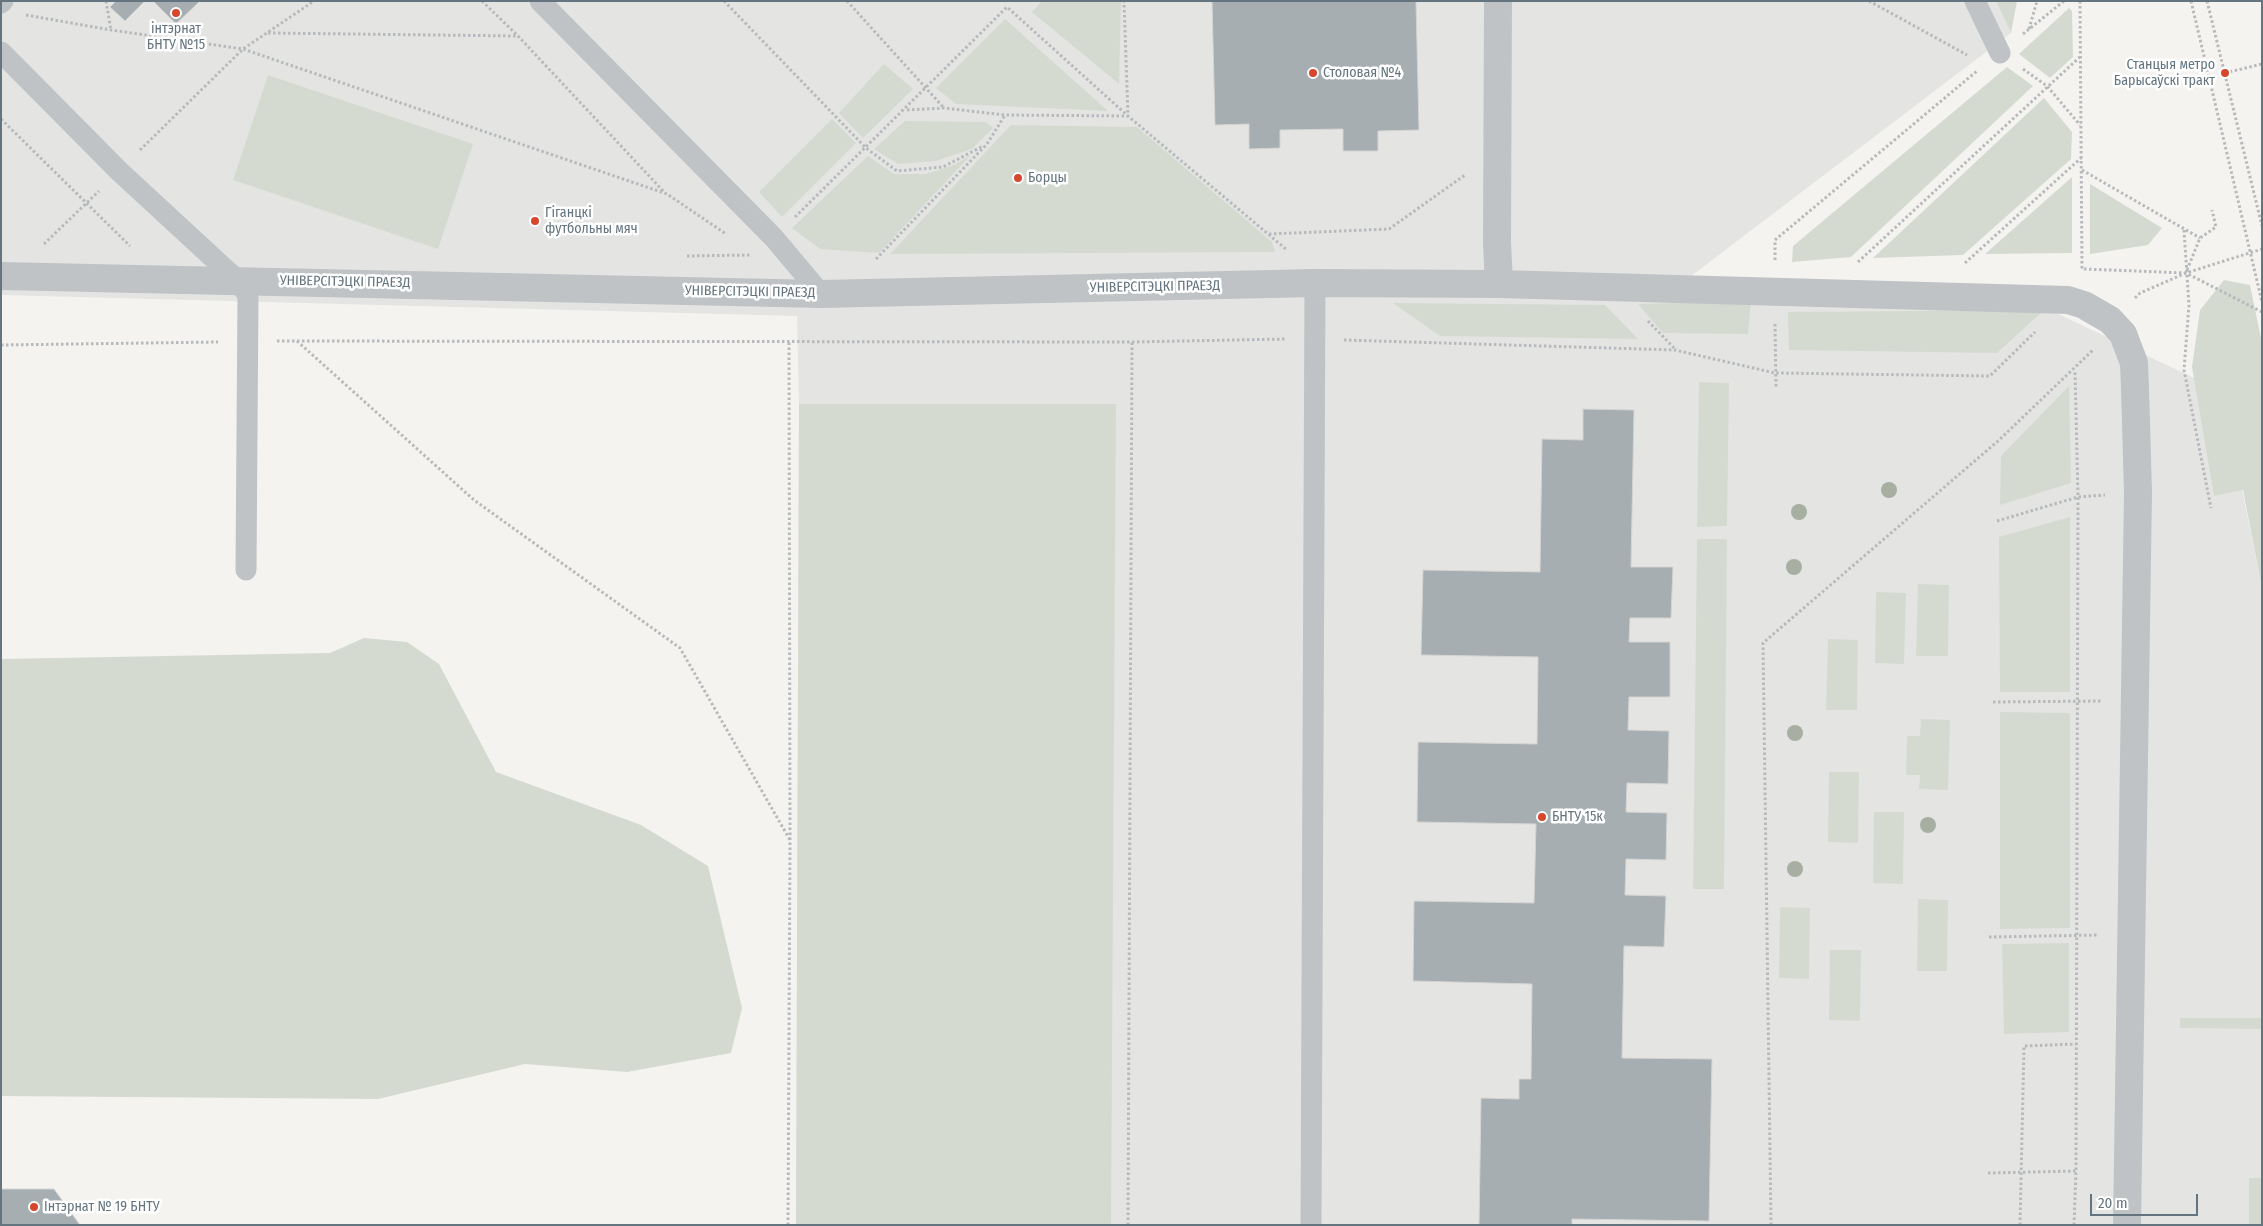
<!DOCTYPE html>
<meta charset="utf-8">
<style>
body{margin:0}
#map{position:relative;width:2263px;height:1226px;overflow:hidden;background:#f4f3f0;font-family:"Fira Sans Condensed",sans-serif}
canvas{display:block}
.frame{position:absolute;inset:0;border:2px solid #64757f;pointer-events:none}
.scale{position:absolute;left:2090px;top:1194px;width:108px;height:22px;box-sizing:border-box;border:2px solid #64757f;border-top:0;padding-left:6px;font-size:15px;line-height:18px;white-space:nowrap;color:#64757f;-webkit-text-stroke:4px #fff;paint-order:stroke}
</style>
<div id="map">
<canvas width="2263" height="1226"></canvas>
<div class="frame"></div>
<div class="scale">20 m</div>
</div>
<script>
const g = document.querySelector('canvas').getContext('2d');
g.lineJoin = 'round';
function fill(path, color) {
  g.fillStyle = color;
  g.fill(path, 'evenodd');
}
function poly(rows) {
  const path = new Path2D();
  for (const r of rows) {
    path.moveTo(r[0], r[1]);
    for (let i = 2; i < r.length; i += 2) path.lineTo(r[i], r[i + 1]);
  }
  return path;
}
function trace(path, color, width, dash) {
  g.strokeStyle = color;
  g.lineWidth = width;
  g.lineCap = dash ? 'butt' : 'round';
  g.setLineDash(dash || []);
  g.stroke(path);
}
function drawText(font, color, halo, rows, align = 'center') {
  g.font = font + ' "Fira Sans Condensed",sans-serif';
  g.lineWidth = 5;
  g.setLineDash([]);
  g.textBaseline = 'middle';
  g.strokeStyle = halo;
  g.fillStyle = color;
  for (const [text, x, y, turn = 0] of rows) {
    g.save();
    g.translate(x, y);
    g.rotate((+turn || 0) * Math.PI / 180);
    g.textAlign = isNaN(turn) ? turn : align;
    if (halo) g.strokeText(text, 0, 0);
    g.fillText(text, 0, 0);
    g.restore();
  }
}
const built = poly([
 [1,1,1996,1,2011,33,1674,289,2026,299,2222,391,2262,588,2262,1225,796,1225,799,404,797,316,1,295]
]);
const green = poly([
 [1042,1,1121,1,1119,84,1032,12],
 [1996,1,2017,1,2011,33],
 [2069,8,2072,11,2073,57,2050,78,2019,54],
 [1005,19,1108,111,956,104,936,88],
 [884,64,913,89,863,138,839,113],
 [2007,67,2033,86,1851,257,1792,262,1793,246],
 [268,75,473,144,438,249,233,180],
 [2044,98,2072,132,2071,159,1963,255,1873,258],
 [832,119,856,143,782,217,759,192],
 [905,121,986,122,993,128,972,149,936,161,898,164,874,149],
 [1011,125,1137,127,1272,242,1275,252,890,254],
 [971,155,879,253,820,249,792,228,868,156,894,174,926,174,954,165],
 [2072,177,2072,253,1985,254],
 [2090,184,2162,228,2148,245,2090,254],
 [2224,280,2250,285,2262,343,2262,588,2243,490,2214,496,2192,367,2200,310],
 [1751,301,1748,334,1663,333,1638,304],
 [1393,303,1605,305,1638,339,1440,336],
 [2044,310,1997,353,1789,350,1788,312],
 [1699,382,1729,383,1727,526,1697,527],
 [2069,386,2071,483,2000,505,2001,456],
 [799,404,1116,404,1111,1225,796,1225],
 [2070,517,2070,692,2000,692,1999,537],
 [1697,539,1727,539,1724,889,1693,889],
 [1918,584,1949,585,1948,656,1916,656],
 [1876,592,1906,593,1904,664,1875,663],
 [364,638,407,642,439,664,496,772,641,825,708,866,742,1008,731,1053,627,1072,525,1064,378,1099,1,1096,1,659,330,653],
 [1828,639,1858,640,1857,710,1826,710],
 [2000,712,2070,713,2070,928,2000,929],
 [1921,719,1950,720,1948,790,1919,789,1920,775,1906,775,1907,736,1920,736],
 [1829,772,1859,772,1858,843,1828,842],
 [1874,812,1904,812,1903,884,1873,883],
 [1918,899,1948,900,1947,971,1917,971],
 [1780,907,1810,908,1809,979,1779,978],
 [2069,943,2069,1032,2004,1034,2002,944],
 [1830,950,1861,950,1860,1021,1829,1020],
 [2180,1018,2262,1018,2262,1029,2180,1028],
 [2249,1178,2262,1178,2262,1225,2249,1225]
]);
const building = poly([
 [116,1,145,1,125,21,110,7,116,1],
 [153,1,200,1,176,24,153,1],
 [1212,1,1416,1,1419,130,1378,131,1378,151,1343,151,1343,129,1280,130,1280,148,1249,149,1249,124,1215,125,1212,1],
 [1583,409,1634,410,1631,567,1673,567,1671,618,1630,618,1629,642,1670,642,1670,697,1629,697,1628,730,1669,731,1668,784,1627,783,1626,812,1667,813,1666,860,1626,859,1625,895,1666,896,1664,947,1624,946,1622,1058,1712,1059,1709,1221,1572,1219,1572,1225,1479,1225,1481,1098,1519,1099,1519,1079,1531,1079,1532,984,1413,981,1414,901,1534,903,1536,824,1417,822,1418,742,1537,744,1538,657,1421,655,1423,570,1540,572,1542,439,1583,440,1583,409],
 [1,1189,54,1189,80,1225,1,1225,1,1189]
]);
const path = poly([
 [106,1,111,30],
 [482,1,518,36,666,194],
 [724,1,866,148,897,171,943,167,983,146],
 [847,1,944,108],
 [1869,1,1967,55],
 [2080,1,2082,270],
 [2191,1,2262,302],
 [2207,1,2262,226],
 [26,15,111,30,243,49,667,194,726,234],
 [2029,29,2037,1],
 [268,33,517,36],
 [2023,34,2064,1],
 [2023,69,2047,86,2080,125],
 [2225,73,2262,64],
 [907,110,944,108,1005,115,1128,116,1124,1],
 [1,119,130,246],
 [140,150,243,49,314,1],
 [2082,170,2200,238],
 [795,217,1007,7,1128,116,1287,250],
 [2184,230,2189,305,2184,370,2211,508],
 [1269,234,1389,229,1465,175],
 [44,244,99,191],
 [687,256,750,255],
 [876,259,987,144,1005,115],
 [1775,260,1775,240,1977,71],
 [1858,262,2081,56],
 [1965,263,2081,158],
 [2084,269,2186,273,2262,312],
 [2187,270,2200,238,2216,227,2212,210],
 [2135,298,2140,293,2186,273,2262,249],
 [1648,321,1675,349],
 [1775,324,1776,388],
 [1344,340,1675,350,1775,373,1990,376,2035,332],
 [277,341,1132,342,1286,339],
 [297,341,474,500,680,648,790,840],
 [1,345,218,342],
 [1997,521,2078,497,2105,495],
 [1993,702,2103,701],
 [1989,937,2099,935],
 [1988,1173,2076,1171],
 [788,1225,790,841,789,340],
 [1128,1225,1132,342],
 [1771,1225,1763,643,1998,441,2094,349],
 [2020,1225,2024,1046,2076,1044],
 [2074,1225,2076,1171,2078,497,2075,370]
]);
const lane = poly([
 [540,1,774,238,821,294],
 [1975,1,2000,53],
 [1,3,3,1],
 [1,52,119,171,236,279,248,295,246,570],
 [1311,1225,1315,283]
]);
const street = poly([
 [1498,1,1497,243,1499,284],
 [1,276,821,294,1315,283,1499,284,2068,300,2084,305,2110,320,2123,334,2134,363,2135,388,2138,492,2127,1225]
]);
const trees = [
 [1889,490],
 [1799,512],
 [1794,567],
 [1795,733],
 [1928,825],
 [1795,869]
];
const markers = [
 [176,13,5,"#d6472d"],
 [1313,73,5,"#d6472d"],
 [2225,73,5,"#d6472d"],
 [1018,178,5,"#d6472d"],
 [535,221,5,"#d6472d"],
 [1542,817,5,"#d6472d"],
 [34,1207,5,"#d6472d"]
];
const poiNames = [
 ["інтэрнат",176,29,"center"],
 ["БНТУ №15",176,45,"center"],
 ["Станцыя метро",2215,65,"right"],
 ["Барысаўскі тракт",2215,81,"right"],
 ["Столовая №4",1323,73],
 ["Борцы",1028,178],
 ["Гіганцкі",545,213],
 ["футбольны мяч",545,229],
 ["БНТУ 15к",1552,817],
 ["Інтэрнат № 19 БНТУ",44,1207]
];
const streetNames = [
 ["УНІВЕРСІТЭЦКІ ПРАЕЗД",345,282,1],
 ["УНІВЕРСІТЭЦКІ ПРАЕЗД",1155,287,-1],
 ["УНІВЕРСІТЭЦКІ ПРАЕЗД",750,292,1]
];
fill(built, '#e4e5e3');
fill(green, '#d5dad1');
fill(building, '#a6aeb2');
trace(building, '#d5d4d3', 1);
trace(path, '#b7babc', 3, [2.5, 2.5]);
trace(lane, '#bfc3c6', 21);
trace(street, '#bfc3c6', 28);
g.fillStyle = '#a7aea2';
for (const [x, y] of trees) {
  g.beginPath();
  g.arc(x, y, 8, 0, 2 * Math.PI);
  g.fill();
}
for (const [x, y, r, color] of markers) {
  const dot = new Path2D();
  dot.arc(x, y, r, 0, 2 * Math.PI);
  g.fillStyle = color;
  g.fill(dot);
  trace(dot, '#fff', 2);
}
drawText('14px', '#64757f', '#fff', poiNames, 'left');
drawText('14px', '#64757f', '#fff', streetNames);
</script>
